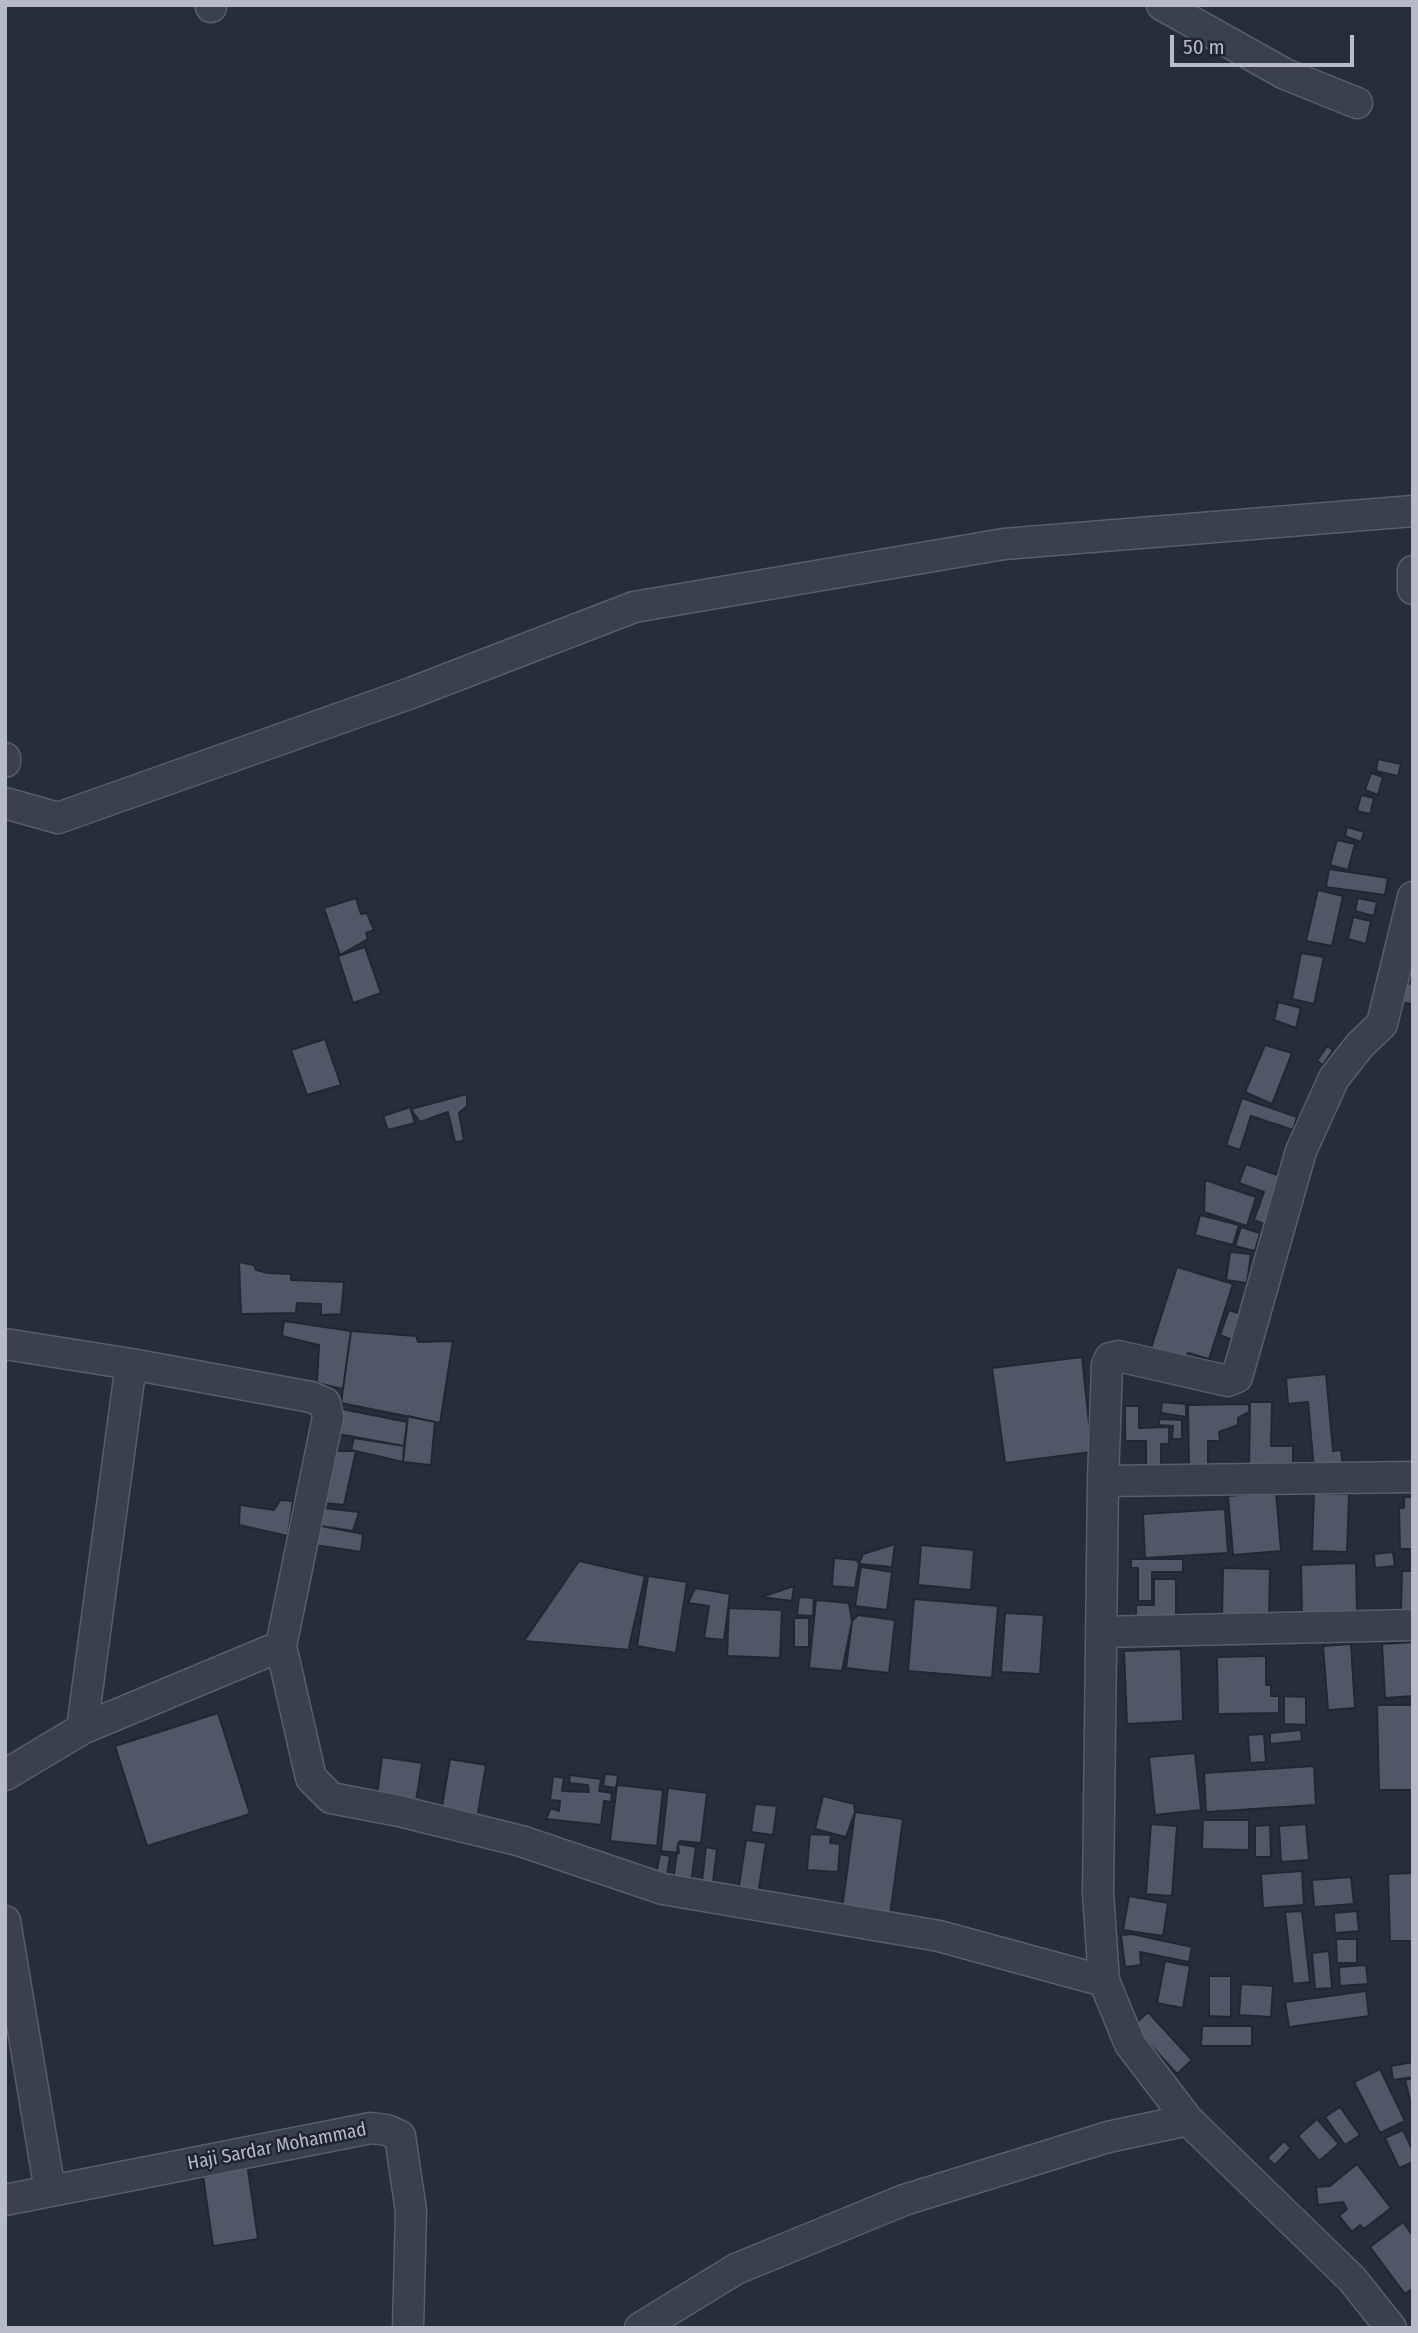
<!DOCTYPE html>
<style>
body{margin:0}
#map{position:relative;width:1418px;height:2333px;overflow:hidden;background:#262e3b;font-family:"Fira Sans Condensed",sans-serif}
canvas{display:block}
.frame{position:absolute;inset:0;border:7px solid #b6bbc7;pointer-events:none}
.scale{position:absolute;left:1170px;top:35px;width:184px;height:32px;box-sizing:border-box;border:4px solid #b6bbc7;border-top:0;padding-left:9px;font-size:21px;line-height:24px;white-space:nowrap;color:#b6bbc7;-webkit-text-stroke:5px #1f2531;paint-order:stroke}
</style>
<div id="map">
<canvas width="1418" height="2333"></canvas>
<div class="frame"></div>
<div class="scale">50 m</div>
</div>
<script>
const g = document.querySelector('canvas').getContext('2d');
g.lineJoin = 'round';
function fill(path, color) {
  g.fillStyle = color;
  g.fill(path, 'evenodd');
}
function poly(rows) {
  const path = new Path2D();
  for (const r of rows) {
    path.moveTo(r[0], r[1]);
    for (let i = 2; i < r.length; i += 2) path.lineTo(r[i], r[i + 1]);
  }
  return path;
}
function trace(path, color, width, dash) {
  g.strokeStyle = color;
  g.lineWidth = width;
  g.lineCap = dash ? 'butt' : 'round';
  g.setLineDash(dash || []);
  g.stroke(path);
}
function drawText(font, color, halo, rows, align = 'center') {
  g.font = font + ' "Fira Sans Condensed",sans-serif';
  g.lineWidth = 5;
  g.setLineDash([]);
  g.textBaseline = 'middle';
  g.strokeStyle = halo;
  g.fillStyle = color;
  for (const [text, x, y, turn = 0] of rows) {
    g.save();
    g.translate(x, y);
    g.rotate((+turn || 0) * Math.PI / 180);
    g.textAlign = isNaN(turn) ? turn : align;
    if (halo) g.strokeText(text, 0, 0);
    g.fillText(text, 0, 0);
    g.restore();
  }
}
const building = poly([
 [1378,759,1401,764,1398,776,1376,771,1378,759],
 [1371,773,1383,777,1378,795,1365,790,1371,773],
 [1361,795,1374,798,1370,814,1357,811,1361,795],
 [1347,827,1364,832,1361,842,1345,836,1347,827],
 [1337,840,1355,844,1348,870,1330,865,1337,840],
 [1329,869,1388,878,1385,895,1326,887,1329,869],
 [1318,890,1343,896,1332,946,1306,941,1318,890],
 [356,898,361,914,367,913,374,930,366,933,368,939,340,955,324,908,356,898],
 [1358,898,1377,902,1374,916,1355,911,1358,898],
 [1353,917,1371,921,1366,944,1348,939,1353,917],
 [365,947,381,993,353,1003,338,956,365,947],
 [1301,953,1324,957,1314,1004,1292,999,1301,953],
 [1397,982,1413,984,1413,1004,1395,1002,1397,982],
 [1278,1002,1301,1008,1296,1028,1274,1020,1278,1002],
 [325,1039,341,1085,307,1095,291,1050,325,1039],
 [1265,1045,1292,1053,1272,1104,1245,1092,1265,1045],
 [1327,1046,1333,1050,1323,1065,1317,1061,1327,1046],
 [467,1094,467,1106,459,1113,464,1141,455,1142,448,1112,420,1122,411,1109,467,1094],
 [1242,1098,1297,1117,1293,1130,1251,1116,1240,1150,1226,1145,1242,1098],
 [410,1107,415,1123,388,1130,383,1116,410,1107],
 [1246,1164,1283,1177,1265,1224,1254,1220,1264,1192,1239,1183,1246,1164],
 [1205,1180,1256,1197,1247,1226,1204,1212,1205,1180],
 [1200,1215,1239,1225,1233,1245,1195,1235,1200,1215],
 [1241,1227,1260,1233,1255,1251,1235,1246,1241,1227],
 [1230,1252,1251,1254,1247,1283,1226,1280,1230,1252],
 [239,1262,254,1265,256,1270,268,1273,291,1274,291,1280,344,1282,341,1314,321,1315,321,1304,297,1303,296,1313,241,1314,239,1262],
 [1177,1267,1233,1284,1209,1359,1188,1353,1186,1358,1151,1348,1177,1267],
 [1229,1310,1244,1315,1235,1341,1220,1335,1229,1310],
 [284,1321,351,1331,343,1389,317,1383,319,1345,282,1336,284,1321],
 [351,1331,416,1336,418,1342,453,1341,440,1423,341,1403,351,1331],
 [1082,1357,1092,1452,1005,1463,992,1368,1082,1357],
 [1326,1374,1333,1451,1341,1450,1343,1467,1314,1470,1308,1402,1288,1404,1286,1378,1326,1374],
 [1162,1402,1186,1404,1186,1417,1161,1413,1162,1402],
 [1250,1402,1272,1402,1271,1446,1293,1446,1293,1469,1249,1468,1250,1402],
 [1249,1404,1249,1412,1238,1418,1238,1425,1219,1432,1220,1441,1208,1441,1208,1470,1189,1470,1188,1405,1249,1404],
 [1125,1406,1139,1406,1139,1428,1169,1427,1169,1444,1161,1444,1161,1469,1146,1469,1146,1441,1125,1441,1125,1406],
 [342,1409,407,1422,404,1446,338,1434,342,1409],
 [408,1416,435,1422,431,1465,403,1462,408,1416],
 [1159,1419,1182,1420,1182,1439,1172,1439,1173,1426,1159,1425,1159,1419],
 [354,1438,404,1446,403,1462,351,1450,354,1438],
 [334,1451,356,1451,344,1505,325,1503,334,1451],
 [1276,1492,1281,1551,1233,1555,1228,1496,1276,1492],
 [1314,1493,1349,1494,1347,1552,1312,1551,1314,1493],
 [1404,1497,1413,1497,1413,1549,1400,1549,1399,1508,1404,1508,1404,1497],
 [280,1500,293,1501,288,1536,239,1525,240,1505,274,1510,280,1500],
 [323,1508,359,1512,353,1531,321,1526,323,1508],
 [1225,1509,1228,1553,1145,1558,1143,1514,1225,1509],
 [321,1526,363,1534,361,1552,315,1545,321,1526],
 [895,1544,892,1567,859,1564,863,1554,895,1544],
 [921,1545,974,1550,971,1590,918,1585,921,1545],
 [1393,1552,1395,1566,1375,1568,1374,1554,1393,1552],
 [834,1558,857,1560,859,1564,855,1588,832,1586,834,1558],
 [1131,1559,1183,1559,1183,1572,1152,1572,1152,1601,1138,1601,1138,1568,1131,1568,1131,1559],
 [579,1561,645,1576,629,1647,631,1650,524,1641,579,1561],
 [1356,1563,1357,1615,1302,1616,1301,1565,1356,1563],
 [861,1567,892,1572,887,1610,855,1606,861,1567],
 [1223,1568,1270,1569,1269,1617,1222,1616,1223,1568],
 [1402,1571,1413,1571,1413,1612,1401,1612,1402,1571],
 [648,1576,687,1582,676,1653,637,1646,648,1576],
 [1154,1579,1176,1579,1176,1617,1136,1616,1136,1605,1154,1605,1154,1579],
 [794,1586,792,1601,761,1597,794,1586],
 [695,1588,730,1594,724,1640,704,1638,709,1606,688,1603,695,1588],
 [799,1597,814,1598,813,1616,797,1615,799,1597],
 [914,1599,998,1606,992,1678,908,1671,914,1599],
 [816,1600,849,1603,852,1621,842,1671,809,1668,816,1600],
 [729,1608,782,1610,780,1658,727,1656,729,1608],
 [1005,1613,1044,1615,1040,1674,1001,1672,1005,1613],
 [858,1615,895,1620,889,1673,846,1668,852,1621,858,1615],
 [794,1618,809,1618,809,1647,794,1647,794,1618],
 [1413,1642,1413,1696,1385,1698,1382,1644,1413,1642],
 [1351,1644,1355,1708,1328,1710,1323,1646,1351,1644],
 [1181,1649,1183,1721,1127,1724,1124,1651,1181,1649],
 [1266,1656,1266,1685,1271,1685,1271,1696,1279,1696,1279,1713,1218,1714,1217,1657,1266,1656],
 [1284,1696,1306,1697,1306,1725,1284,1724,1284,1696],
 [1377,1705,1413,1705,1413,1790,1379,1790,1377,1705],
 [218,1713,250,1814,147,1846,115,1746,218,1713],
 [1301,1730,1302,1741,1270,1744,1270,1733,1301,1730],
 [1264,1734,1266,1762,1250,1763,1248,1735,1264,1734],
 [1195,1753,1201,1810,1155,1815,1149,1757,1195,1753],
 [382,1757,422,1763,416,1801,377,1795,382,1757],
 [450,1759,486,1765,477,1818,441,1812,450,1759],
 [1314,1766,1316,1805,1206,1812,1204,1773,1314,1766],
 [605,1774,618,1775,616,1788,603,1786,605,1774],
 [570,1775,601,1779,599,1791,612,1793,611,1802,604,1801,601,1825,546,1819,551,1808,559,1811,560,1801,550,1800,553,1776,564,1778,562,1791,589,1792,588,1785,569,1783,570,1775],
 [617,1785,663,1790,657,1846,610,1841,617,1785],
 [668,1788,707,1793,701,1843,680,1841,678,1844,679,1853,661,1851,668,1788],
 [823,1796,854,1804,855,1812,846,1837,815,1829,823,1796],
 [755,1804,777,1806,773,1835,751,1832,755,1804],
 [855,1812,903,1819,890,1916,842,1909,855,1812],
 [1203,1820,1249,1820,1249,1850,1202,1849,1203,1820],
 [1151,1824,1177,1826,1172,1896,1146,1894,1151,1824],
 [1306,1824,1309,1860,1281,1862,1279,1826,1306,1824],
 [1270,1825,1271,1857,1255,1857,1255,1826,1270,1825],
 [810,1834,831,1835,830,1843,840,1844,838,1872,807,1870,810,1834],
 [746,1840,766,1843,758,1895,738,1892,746,1840],
 [678,1844,696,1847,691,1883,673,1881,678,1844],
 [706,1847,717,1849,713,1882,702,1881,706,1847],
 [660,1854,670,1856,667,1876,656,1874,660,1854],
 [1302,1871,1304,1905,1263,1908,1261,1874,1302,1871],
 [1413,1873,1413,1941,1390,1941,1388,1874,1413,1873],
 [1351,1877,1354,1904,1314,1907,1312,1880,1351,1877],
 [1129,1896,1168,1903,1163,1936,1123,1930,1129,1896],
 [1302,1911,1310,1982,1293,1984,1285,1912,1302,1911],
 [1357,1911,1359,1931,1335,1933,1334,1913,1357,1911],
 [1132,1934,1192,1947,1189,1962,1140,1952,1141,1965,1125,1967,1121,1935,1132,1934],
 [1336,1939,1357,1939,1357,1963,1337,1963,1336,1939],
 [1329,1951,1332,1988,1315,1989,1312,1953,1329,1951],
 [1165,1961,1190,1966,1183,2008,1157,2003,1165,1961],
 [1366,1965,1368,1984,1340,1986,1339,1967,1366,1965],
 [1209,1976,1231,1976,1231,2017,1209,2016,1209,1976],
 [1241,1984,1273,1986,1271,2017,1239,2015,1241,1984],
 [1366,1991,1369,2016,1289,2027,1285,2002,1366,1991],
 [1148,2012,1192,2060,1177,2074,1133,2026,1148,2012],
 [1202,2026,1252,2026,1252,2046,1201,2046,1202,2026],
 [1413,2062,1413,2077,1393,2080,1391,2066,1413,2062],
 [1380,2069,1405,2121,1380,2133,1354,2082,1380,2069],
 [1413,2078,1413,2112,1405,2080,1413,2078],
 [1340,2107,1360,2135,1345,2145,1325,2117,1340,2107],
 [1317,2119,1339,2144,1319,2161,1298,2136,1317,2119],
 [1403,2130,1413,2151,1413,2162,1399,2168,1385,2138,1403,2130],
 [1284,2141,1291,2148,1275,2165,1267,2158,1284,2141],
 [247,2163,258,2239,213,2246,202,2169,247,2163],
 [1357,2164,1391,2208,1364,2229,1360,2225,1352,2232,1339,2216,1347,2209,1343,2202,1318,2205,1316,2187,1330,2186,1357,2164],
 [1403,2222,1413,2236,1413,2288,1405,2294,1370,2247,1403,2222]
]);
const minor = poly([
 [1162,5,1285,74,1357,103],
 [211,7,211,5],
 [1413,571,1413,589],
 [5,758,5,762],
 [5,803,58,818,411,693,634,607,1004,544,1413,511],
 [5,1344,131,1364,311,1397,325,1403,328,1417,281,1646,311,1778,331,1798,399,1811,521,1841,663,1889,939,1936,1104,1981],
 [1103,1481,1413,1477],
 [1101,1632,1413,1625],
 [82,1729,131,1364],
 [5,1775,82,1729,281,1646],
 [5,1921,50,2191],
 [5,2200,371,2128,387,2130,400,2136,411,2211,408,2328],
 [640,2328,736,2269,904,2200,1108,2137,1188,2120],
 [1391,2328,1352,2279,1188,2120,1130,2044,1104,1981,1098,1893,1103,1481,1107,1365,1110,1358,1118,1356,1228,1381,1237,1377,1301,1151,1334,1078,1360,1045,1382,1024,1413,897]
]);
const streetNames = [
 ["Haji Sardar Mohammad",277,2147,-11]
];
fill(building, '#505867');
trace(building, '#212733', 2);
trace(minor, '#585e6a', 33);
trace(minor, '#3a404c', 30);
drawText('19px', '#b6bbc7', '#1f2531', streetNames);
</script>
